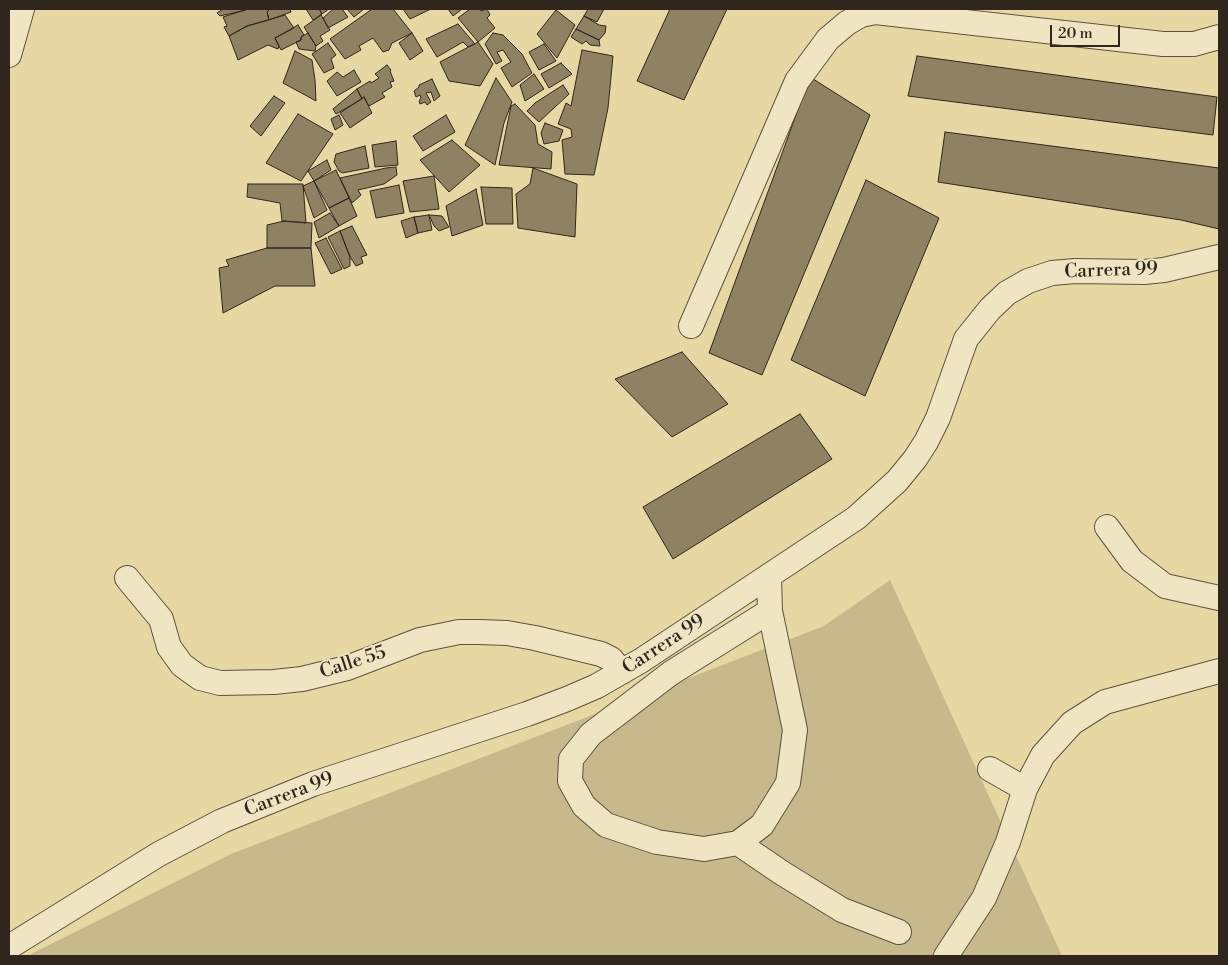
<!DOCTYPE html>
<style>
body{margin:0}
#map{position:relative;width:1228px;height:965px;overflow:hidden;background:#e6d7a3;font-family:"Libre Bodoni",serif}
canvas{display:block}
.frame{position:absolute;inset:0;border:10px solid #31261e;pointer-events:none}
.scale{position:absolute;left:1050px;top:25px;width:70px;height:22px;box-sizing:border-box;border:2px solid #31261e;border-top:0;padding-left:6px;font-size:15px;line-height:18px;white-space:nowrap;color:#31261e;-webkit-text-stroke:4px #efe5c3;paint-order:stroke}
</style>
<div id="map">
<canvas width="1228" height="965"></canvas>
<div class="frame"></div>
<div class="scale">20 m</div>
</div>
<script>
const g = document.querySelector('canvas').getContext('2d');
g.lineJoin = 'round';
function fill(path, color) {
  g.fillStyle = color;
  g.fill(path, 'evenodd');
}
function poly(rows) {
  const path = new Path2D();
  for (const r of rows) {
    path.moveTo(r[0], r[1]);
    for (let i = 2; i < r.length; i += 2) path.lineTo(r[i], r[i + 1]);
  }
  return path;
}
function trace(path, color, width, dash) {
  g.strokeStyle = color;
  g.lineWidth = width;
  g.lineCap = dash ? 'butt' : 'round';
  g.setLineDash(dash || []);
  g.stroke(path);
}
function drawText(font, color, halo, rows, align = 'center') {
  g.font = font + ' "Libre Bodoni",serif';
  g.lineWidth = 4;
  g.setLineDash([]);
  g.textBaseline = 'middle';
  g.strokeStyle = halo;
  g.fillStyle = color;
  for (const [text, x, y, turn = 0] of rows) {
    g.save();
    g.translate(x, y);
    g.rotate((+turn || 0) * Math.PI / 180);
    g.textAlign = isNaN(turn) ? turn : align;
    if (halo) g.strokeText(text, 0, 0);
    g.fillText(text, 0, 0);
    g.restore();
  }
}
const green = poly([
 [890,580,1062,956,27,956,231,854,824,626]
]);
const building = poly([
 [223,9,245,9,246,10,220,16,217,13,223,9],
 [248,9,270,9,267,12,269,20,247,26,229,36,224,27,227,26,223,17,248,9],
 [270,9,290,9,291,12,269,20,267,12,270,9],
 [306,9,319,9,322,14,313,20,306,9],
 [319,9,329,9,322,14,319,9],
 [333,9,342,9,348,17,328,28,323,18,333,9],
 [347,9,364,9,354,17,347,9],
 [372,9,393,9,412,33,392,43,389,50,383,52,373,38,359,46,361,50,345,59,330,39,372,9],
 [403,9,431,9,410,19,403,9],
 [448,9,462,9,453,16,448,9],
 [470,9,480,9,481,11,487,9,490,15,487,18,495,28,478,42,458,18,470,9],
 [588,9,604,9,597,22,584,16,588,9],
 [670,9,727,9,684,100,637,81,670,9],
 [556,10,575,25,557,58,537,34,556,10],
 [285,15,294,28,275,38,279,46,278,49,268,45,238,60,229,36,247,26,285,15],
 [321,15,330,30,320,36,323,41,316,46,304,27,321,15],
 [584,16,599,25,606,26,605,33,599,40,576,29,584,16],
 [458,24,475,44,468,47,463,42,437,57,426,39,458,24],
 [298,25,304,35,301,37,301,40,281,50,275,38,298,25],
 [576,29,599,40,600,46,590,45,586,41,582,44,571,37,576,29],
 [308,33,316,46,315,51,299,49,296,42,301,40,301,37,308,33],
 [412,33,423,51,410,60,399,43,412,33],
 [493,33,503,35,522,54,532,73,512,87,501,68,511,62,503,50,497,52,502,61,496,64,485,44,493,33],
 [478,42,493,64,480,86,449,81,440,62,478,42],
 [328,43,336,55,331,59,334,68,324,73,312,54,328,43],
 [544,44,556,61,539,70,529,52,544,44],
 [582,50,613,56,608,108,594,175,565,174,562,140,572,137,571,129,558,124,566,103,571,106,582,50],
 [295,51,312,60,315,80,316,101,283,83,295,51],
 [917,56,1217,97,1213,135,908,96,917,56],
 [561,63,572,74,549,88,541,74,561,63],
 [387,65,391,70,390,71,394,81,390,82,392,87,382,93,385,97,369,106,364,97,362,99,357,89,370,81,371,83,379,78,375,74,387,65],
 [354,70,361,82,337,96,327,81,337,72,343,77,354,70],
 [534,74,544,89,525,101,520,85,534,74],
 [810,77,870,115,762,375,709,353,810,77],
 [496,78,512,102,504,123,495,165,465,145,496,78],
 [432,79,440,96,434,101,431,92,426,93,431,102,427,105,425,102,420,104,419,101,421,98,420,95,416,97,414,91,419,87,419,85,432,79],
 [563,85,569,94,539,122,527,111,535,103,563,85],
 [357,89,362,99,336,114,333,109,357,89],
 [274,96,285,103,261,136,250,126,274,96],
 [364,97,372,113,350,128,340,113,364,97],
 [515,104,535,125,538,144,552,152,551,169,499,165,511,106,515,104],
 [298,114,333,134,301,181,266,163,298,114],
 [339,115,343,125,335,130,331,119,339,115],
 [446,115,455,132,423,151,413,136,446,115],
 [545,123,563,130,559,141,544,144,541,133,545,123],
 [945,132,1219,168,1219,229,1181,220,938,182,945,132],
 [452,140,480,165,449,192,420,160,452,140],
 [396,141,398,165,375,167,372,145,396,141],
 [365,146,369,168,342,173,339,171,334,162,336,154,365,146],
 [327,160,331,170,314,181,308,171,327,160],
 [396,167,397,175,384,184,358,190,361,195,352,203,340,178,386,168,396,167],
 [533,168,577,184,575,237,518,228,516,194,530,184,533,168],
 [336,170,349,198,329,208,314,181,336,170],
 [434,176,439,209,410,212,403,181,434,176],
 [866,180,939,218,865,396,791,360,866,180],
 [314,181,327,210,314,218,303,186,314,181],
 [248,184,303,184,306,223,282,221,280,203,247,197,248,184],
 [399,185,404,213,376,218,370,191,399,185],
 [481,187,512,188,513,224,486,224,481,187],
 [476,189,483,225,452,236,446,206,476,189],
 [349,198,357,216,339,226,329,208,349,198],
 [330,213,339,226,319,238,314,222,330,213],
 [429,215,432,230,418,233,414,217,429,215],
 [429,215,442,216,449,227,439,231,434,226,429,215],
 [414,217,418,233,406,238,401,221,414,217],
 [284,221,312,223,311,248,267,248,267,225,284,221],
 [352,226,367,255,361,257,363,263,356,266,350,257,340,231,352,226],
 [340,231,350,257,350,266,344,269,328,237,340,231],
 [326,238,342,269,331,274,315,243,326,238],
 [267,248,311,248,315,286,275,286,223,313,219,268,229,266,226,260,267,248],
 [682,352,728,404,672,437,615,379,682,352],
 [800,414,832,459,673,559,643,507,800,414]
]);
const minor = poly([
 [9,55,22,9],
 [691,326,797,81,828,39,847,23,861,15,875,12,1163,44,1194,44,1219,37],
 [1107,527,1132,561,1165,586,1219,598],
 [769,576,770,611,795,730,788,783,762,825,738,843,704,849,657,842,606,825,584,806,570,781,571,759,591,734,671,673,770,611],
 [127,578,161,619,169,647,182,665,200,678,220,683,274,682,302,679,347,668,420,640,459,632,479,632,507,633,535,638,601,654,611,659,622,672],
 [990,769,1025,789],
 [738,843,782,873,842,910,899,932],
 [9,947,159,854,222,821,313,784,527,714,567,699,597,686,642,660,856,518,897,481,915,459,926,442,938,418,966,339,990,309,1007,293,1028,281,1052,273,1075,271,1144,272,1164,270,1219,257],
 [946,956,984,898,1008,842,1025,789,1043,755,1072,723,1105,702,1219,671]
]);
const streetNames = [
 ["Carrera 99",1111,271,-2],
 ["Carrera 99",664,645,-33],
 ["Calle 55",353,663,-18],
 ["Carrera 99",289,795,-21]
];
fill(green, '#c7b98c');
fill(building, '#8f8263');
trace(building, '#31261e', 1);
trace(minor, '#5e523f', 26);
trace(minor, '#efe5c3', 24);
drawText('19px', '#31261e', '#efe5c3', streetNames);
</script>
